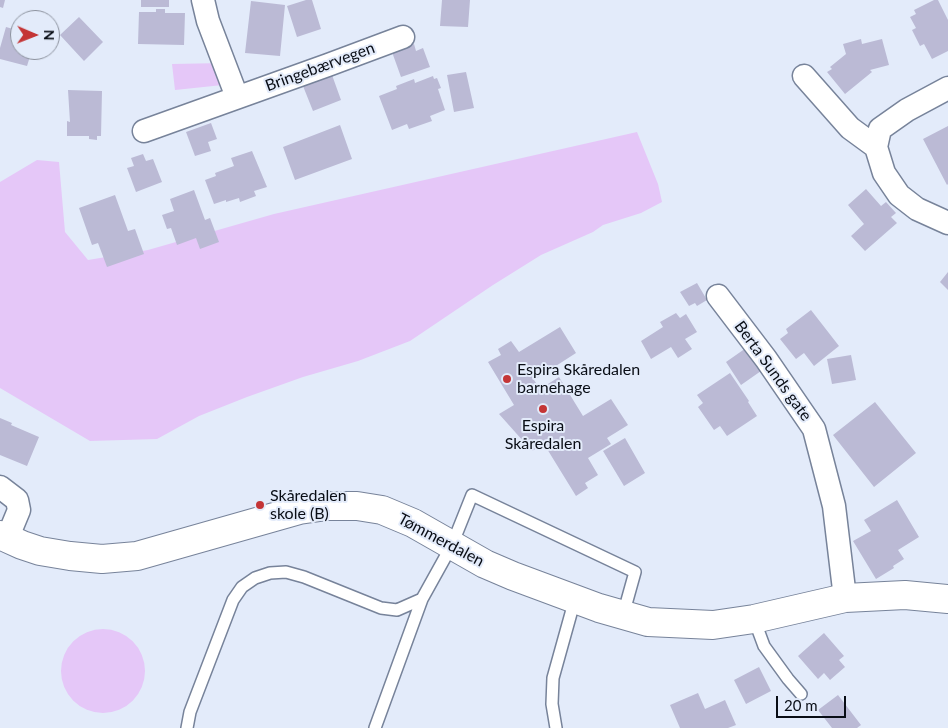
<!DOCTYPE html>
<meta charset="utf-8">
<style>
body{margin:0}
#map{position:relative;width:948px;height:728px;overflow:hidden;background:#e3ebfa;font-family:Lato,sans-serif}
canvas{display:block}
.north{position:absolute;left:10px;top:10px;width:50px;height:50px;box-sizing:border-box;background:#e3ebfa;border:1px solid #8c929e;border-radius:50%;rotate:91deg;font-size:14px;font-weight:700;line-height:20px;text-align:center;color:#090d15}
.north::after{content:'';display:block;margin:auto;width:18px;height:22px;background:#c43536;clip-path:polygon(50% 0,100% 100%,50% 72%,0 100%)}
.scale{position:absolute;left:776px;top:696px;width:70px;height:22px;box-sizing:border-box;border:2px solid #090d15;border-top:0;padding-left:6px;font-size:15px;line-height:18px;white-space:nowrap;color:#090d15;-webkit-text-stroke:4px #e3ebfa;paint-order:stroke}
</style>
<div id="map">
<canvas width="948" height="728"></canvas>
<div class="north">N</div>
<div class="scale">20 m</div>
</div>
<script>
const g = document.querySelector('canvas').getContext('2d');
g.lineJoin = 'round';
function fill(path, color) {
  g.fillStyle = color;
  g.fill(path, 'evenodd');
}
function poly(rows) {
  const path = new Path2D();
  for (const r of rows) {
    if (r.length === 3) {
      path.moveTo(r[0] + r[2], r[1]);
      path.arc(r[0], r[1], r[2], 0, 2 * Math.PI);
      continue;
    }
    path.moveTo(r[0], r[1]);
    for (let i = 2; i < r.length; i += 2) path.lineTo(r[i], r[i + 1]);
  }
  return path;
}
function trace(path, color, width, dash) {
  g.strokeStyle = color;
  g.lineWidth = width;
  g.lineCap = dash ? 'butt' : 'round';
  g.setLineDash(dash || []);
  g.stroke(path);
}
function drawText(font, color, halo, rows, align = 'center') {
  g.font = font + ' Lato,sans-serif';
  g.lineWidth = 4;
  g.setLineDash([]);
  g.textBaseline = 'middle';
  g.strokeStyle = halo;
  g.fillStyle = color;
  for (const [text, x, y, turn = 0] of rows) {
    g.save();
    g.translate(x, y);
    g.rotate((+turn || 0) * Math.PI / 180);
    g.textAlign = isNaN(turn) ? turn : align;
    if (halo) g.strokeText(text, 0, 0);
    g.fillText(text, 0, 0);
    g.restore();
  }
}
const green = poly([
 [224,63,232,84,175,90,172,64],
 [637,132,658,184,662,202,641,213,603,225,593,232,541,255,493,285,410,341,358,361,303,377,247,397,199,416,157,439,90,441,0,388,0,182,37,160,59,162,65,232,88,260,148,250,274,214],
 [103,671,42]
]);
const building = poly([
 [0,0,5,0,3,8,0,7],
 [141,0,169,0,169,7,141,7],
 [306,0,312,0,321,29,297,37,287,6],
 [442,0,470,0,468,27,440,26],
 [934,0,938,0,948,20,948,51,932,59,924,44,920,46,912,30,916,28,910,17,916,14,914,10],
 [251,1,285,5,280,56,245,53],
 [156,9,165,9,165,13,185,13,184,45,138,44,139,12,156,12],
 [79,17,103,42,84,61,60,35],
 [6,27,20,31,20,50,32,50,27,66,0,59,0,48],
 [861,39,862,44,882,39,889,65,870,70,872,72,845,94,827,72,832,69,830,67,846,54,843,44],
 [414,44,416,51,423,48,430,67,401,77,392,52],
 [466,72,474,108,454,112,447,75],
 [332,75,341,100,313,111,303,86],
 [433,76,434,79,437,78,441,88,438,89,445,110,430,116,432,121,409,129,407,124,392,130,379,96,397,89,396,86,414,79,415,83],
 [68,90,102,91,101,136,97,136,97,140,89,139,89,136,67,136,67,121,70,122],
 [211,123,217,139,208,142,211,151,195,156,186,132],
 [340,125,352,159,295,180,283,147],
 [948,126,948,184,947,185,923,139],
 [252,151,267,187,254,191,256,196,240,202,239,198,226,202,226,200,214,204,205,180,216,176,215,173,234,166,231,158],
 [143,154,146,161,153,159,162,182,136,192,127,168,134,166,131,158],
 [866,189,881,206,886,202,896,213,891,217,897,223,865,251,851,236,864,224,848,205],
 [194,190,205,220,210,218,219,242,200,249,196,238,177,245,171,228,167,229,162,215,174,211,170,199],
 [115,195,128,231,135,229,144,254,107,267,98,243,92,245,79,208],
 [948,272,948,290,940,282],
 [697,283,707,300,697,306,695,303,689,306,680,292],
 [811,310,839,346,814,366,804,353,796,359,780,339,788,333,786,329],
 [676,313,680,318,686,314,697,332,685,339,692,349,678,358,671,347,651,359,641,341,663,327,660,322],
 [560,327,576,353,534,380,540,389,559,377,583,416,611,399,628,425,607,438,611,444,588,458,598,475,585,483,588,488,576,496,544,444,532,451,499,414,514,405,488,362,501,355,498,349,511,341,519,352],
 [746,348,761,371,741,385,726,362],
 [851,355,856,380,832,384,827,359],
 [730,373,749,401,748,402,757,416,727,436,720,426,714,430,698,407,703,403,697,395],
 [875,402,916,453,874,487,833,435],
 [0,418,12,423,11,425,39,437,27,466,0,455],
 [625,438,645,473,624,486,603,451],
 [897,500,919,537,898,550,904,559,893,566,894,568,876,579,853,541,871,531,864,520],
 [824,633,844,656,839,660,845,667,830,680,824,673,818,679,798,656],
 [759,667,771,691,746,704,734,680],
 [698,693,705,709,725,700,736,725,728,728,680,728,670,705],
 [838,695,861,725,857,728,832,728,818,710]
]);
const service = poly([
 [754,619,764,646,788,679,801,694],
 [187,728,190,712,233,600,242,587,255,578,270,573,286,572,304,577,381,608,397,610,422,599],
 [375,728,422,599,452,545,472,495,635,572,623,615],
 [556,728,552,704,553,678,575,599]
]);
const minor = poly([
 [203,0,208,21,237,97],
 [804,76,850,128,876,147],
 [948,88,907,110,880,129,876,147,884,173,899,195,917,209,948,223],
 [144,131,328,65,403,37],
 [718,296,766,359,814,429,834,506,845,598],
 [0,487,17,500,19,510,7,539]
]);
const tertiary = poly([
 [0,535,22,545,40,551,70,556,102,559,137,556,299,510,327,506,357,506,382,510,413,523,485,564,513,576,599,608,648,622,713,625,754,619,845,598,905,595,948,599]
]);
const markers = [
 [507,379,5,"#c43536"],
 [543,409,5,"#c43536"],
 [260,505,5,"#c43536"]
];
const streetNames = [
 ["Bringebærvegen",320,67,-20],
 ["Berta Sunds gate",773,371,54],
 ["Tømmerdalen",441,540,28]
];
const poiNames = [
 ["Espira Skåredalen",517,370],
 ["barnehage",517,388],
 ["Espira",543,426,"center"],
 ["Skåredalen",543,444,"center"],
 ["Skåredalen",270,496],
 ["skole (B)",270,514]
];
fill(green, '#e5c7f8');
fill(building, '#bbbad5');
trace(service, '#77839a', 14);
trace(minor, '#77839a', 25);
trace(tertiary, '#77839a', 30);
trace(service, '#fff', 11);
trace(minor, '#fff', 22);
trace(tertiary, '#fff', 28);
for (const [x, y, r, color] of markers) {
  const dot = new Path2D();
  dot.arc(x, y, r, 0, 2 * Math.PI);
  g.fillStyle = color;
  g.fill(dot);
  trace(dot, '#e3ebfa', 2);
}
drawText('16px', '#090d15', '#e3ebfa', streetNames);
drawText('16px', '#090d15', '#e3ebfa', poiNames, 'left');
</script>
